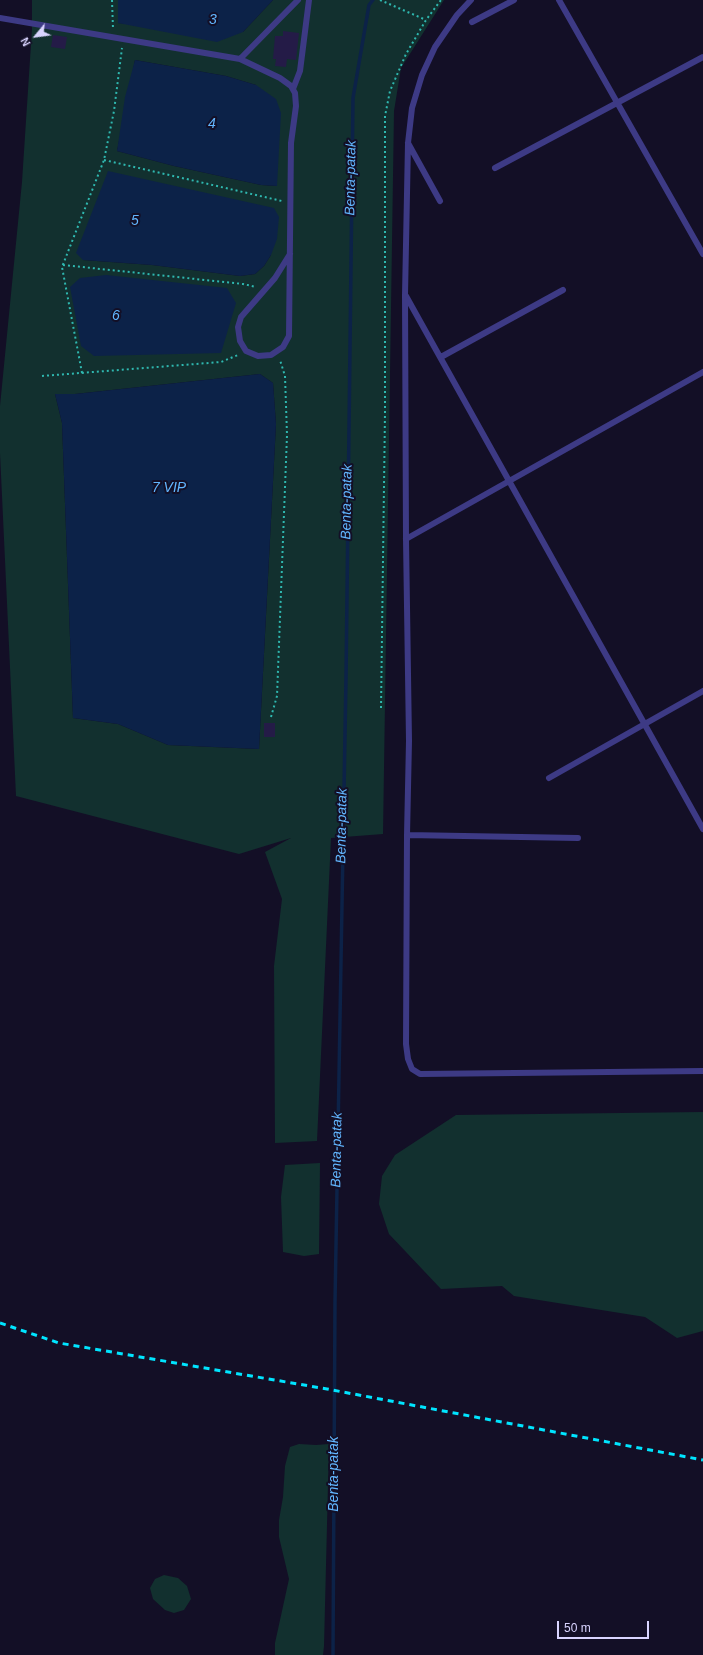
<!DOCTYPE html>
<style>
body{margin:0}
#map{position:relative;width:703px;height:1655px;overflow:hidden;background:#130f26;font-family:Arial,sans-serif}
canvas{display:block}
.north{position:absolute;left:16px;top:16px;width:40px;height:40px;-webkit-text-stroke:3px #130f26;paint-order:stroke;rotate:241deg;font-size:11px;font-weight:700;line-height:16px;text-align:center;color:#d9d4ff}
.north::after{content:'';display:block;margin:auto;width:14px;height:18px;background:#d9d4ff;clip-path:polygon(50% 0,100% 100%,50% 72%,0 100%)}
.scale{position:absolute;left:557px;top:1621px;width:92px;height:18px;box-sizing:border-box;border:2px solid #d9d4ff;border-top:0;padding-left:5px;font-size:12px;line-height:14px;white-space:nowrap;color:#d9d4ff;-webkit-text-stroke:3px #130f26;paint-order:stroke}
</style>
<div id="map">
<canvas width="703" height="1655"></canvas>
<div class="north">N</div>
<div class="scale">50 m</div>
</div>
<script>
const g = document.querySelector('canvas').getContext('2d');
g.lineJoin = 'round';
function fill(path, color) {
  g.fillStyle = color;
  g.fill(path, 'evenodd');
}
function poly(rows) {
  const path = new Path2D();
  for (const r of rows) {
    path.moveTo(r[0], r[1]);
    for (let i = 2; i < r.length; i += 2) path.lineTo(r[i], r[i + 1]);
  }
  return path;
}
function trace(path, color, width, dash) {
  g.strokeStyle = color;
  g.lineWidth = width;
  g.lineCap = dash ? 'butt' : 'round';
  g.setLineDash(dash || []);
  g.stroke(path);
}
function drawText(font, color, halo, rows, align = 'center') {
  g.font = font + ' Arial,sans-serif';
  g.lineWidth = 4;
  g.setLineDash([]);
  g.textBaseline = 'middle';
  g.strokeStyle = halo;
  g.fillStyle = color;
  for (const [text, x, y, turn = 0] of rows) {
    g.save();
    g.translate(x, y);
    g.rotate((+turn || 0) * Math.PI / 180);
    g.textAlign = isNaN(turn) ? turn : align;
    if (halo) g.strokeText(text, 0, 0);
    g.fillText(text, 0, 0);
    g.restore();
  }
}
const green = poly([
 [32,0,118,0,118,23,243,32,273,0,444,0,401,68,394,111,383,834,331,838,317,1141,275,1143,274,966,282,899,265,852,291,838,239,854,16,796,0,453,0,406,22,182,32,29],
 [135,60,226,76,256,85,277,186,261,185,174,166,117,151],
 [271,255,264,266,255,274,240,276,152,265,83,260],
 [260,374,273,383,276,424,259,749,168,745,118,724,73,718,62,423,55,394,75,394],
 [703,1112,703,1331,677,1338,645,1317,514,1296,502,1286,441,1289,389,1234,379,1204,382,1176,395,1155,456,1115],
 [320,1163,319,1254,304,1256,283,1252,281,1197,285,1165],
 [299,1444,316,1445,329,1444,324,1646,323,1655,275,1655,275,1643,289,1579,279,1537,279,1520,283,1497,285,1466,290,1447],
 [164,1575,178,1578,187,1586,191,1599,184,1610,174,1613,165,1610,153,1599,150,1588,155,1579]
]);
const water = poly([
 [118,0,273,0,243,32,217,42,118,23],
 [135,60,226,76,256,85,276,99,281,113,277,186,261,185,174,166,117,151,125,97],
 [108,171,274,208,279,217,277,239,271,255,264,266,255,274,240,276,152,265,83,260,76,253],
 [106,275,227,288,236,303,221,353,94,356,81,346,70,287,80,278],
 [260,374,273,383,276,424,259,749,168,745,118,724,73,718,62,423,55,394,75,394]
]);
const stream = poly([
 [333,1655,335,1302,346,678,353,98,369,5,373,0]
]);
const building = poly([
 [283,31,299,33,296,60,287,59,286,67,275,66,276,59,273,59,275,36,283,36],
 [53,35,67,37,65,49,51,47],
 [264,723,275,723,275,737,264,737]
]);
const path = poly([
 [112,0,113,29],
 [380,0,426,20],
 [104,160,282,201],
 [63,265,243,284,256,287],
 [82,373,62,267,104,160,114,111,122,48],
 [42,376,221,362,238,355],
 [381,708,385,412,385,116,390,91,406,54,426,20,441,0],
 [271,717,277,696,287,435,285,376,280,360]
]);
const lane = poly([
 [471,0,457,15,435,47,422,75,412,108,408,143,405,295,406,539,409,741,407,835,406,1044,408,1059,412,1069,420,1074,703,1071],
 [559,0,703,254],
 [0,18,240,59,298,0],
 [472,22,514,0],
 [240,59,280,78,291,86,295,93,296,106,291,143,289,336,283,347,271,355,258,356,246,351,240,341,238,327,241,317,275,278,290,254],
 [293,89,300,71,309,0],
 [408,143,440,201],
 [495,168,703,57],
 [406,296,703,829],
 [441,357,563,290],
 [406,539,703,372],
 [549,778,703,691],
 [407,835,578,838]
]);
const rail = poly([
 [0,1323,59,1343,327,1389,703,1460]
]);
const waterNames = [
 ["3",213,20],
 ["4",212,124],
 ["Benta-patak",351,178,-89],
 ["5",135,221],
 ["6",116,316],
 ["7 VIP",169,488],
 ["Benta-patak",347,502,-89],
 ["Benta-patak",342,826,-89],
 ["Benta-patak",337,1150,-89],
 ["Benta-patak",334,1474,-90]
];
fill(green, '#12302f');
fill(water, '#0c2248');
trace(stream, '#0c2248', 3.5);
fill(building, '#241b47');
trace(path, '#2fb8b0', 2, [2, 3]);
trace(lane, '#3d3a85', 6);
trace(rail, '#00e5ff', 3, [6, 5]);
drawText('italic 14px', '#62b6ff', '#130f26', waterNames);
</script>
